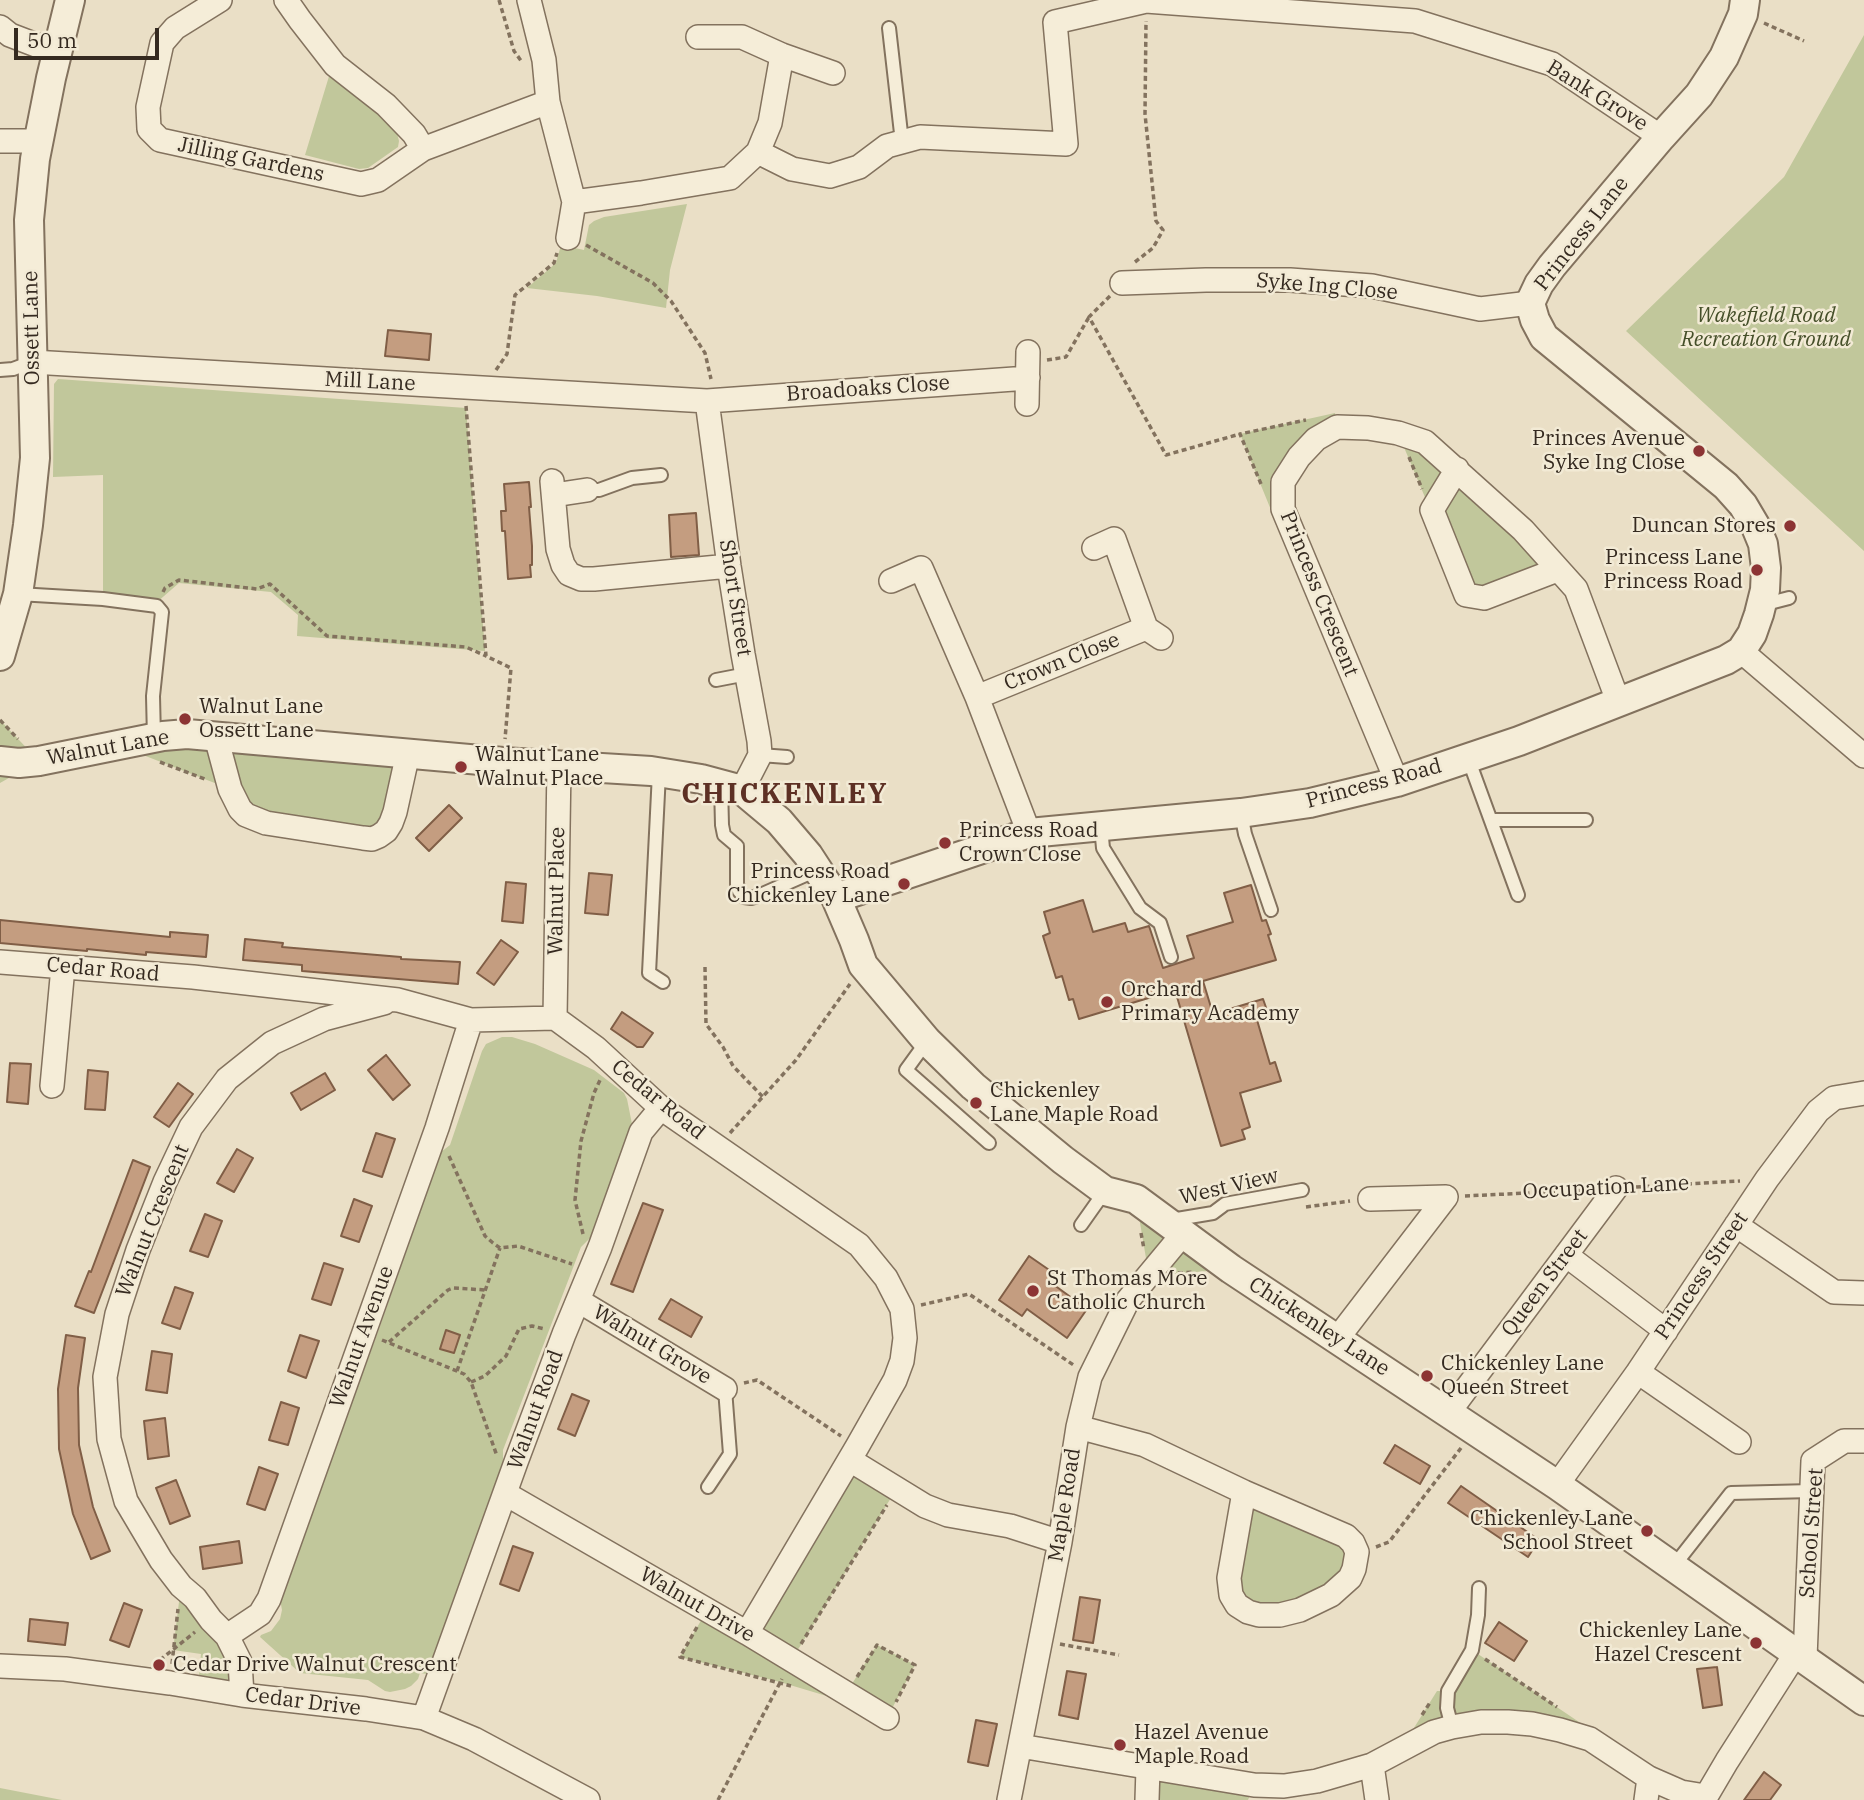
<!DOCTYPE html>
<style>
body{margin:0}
#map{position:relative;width:1864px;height:1800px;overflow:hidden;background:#eadfc6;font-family:"IBM Plex Serif",serif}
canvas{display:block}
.scale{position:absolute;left:14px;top:28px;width:145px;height:32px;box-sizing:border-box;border:4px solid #352a20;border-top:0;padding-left:9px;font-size:21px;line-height:24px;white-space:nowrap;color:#352a20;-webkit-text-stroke:5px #f2ead5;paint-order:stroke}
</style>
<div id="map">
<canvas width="1864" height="1800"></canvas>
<div class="scale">50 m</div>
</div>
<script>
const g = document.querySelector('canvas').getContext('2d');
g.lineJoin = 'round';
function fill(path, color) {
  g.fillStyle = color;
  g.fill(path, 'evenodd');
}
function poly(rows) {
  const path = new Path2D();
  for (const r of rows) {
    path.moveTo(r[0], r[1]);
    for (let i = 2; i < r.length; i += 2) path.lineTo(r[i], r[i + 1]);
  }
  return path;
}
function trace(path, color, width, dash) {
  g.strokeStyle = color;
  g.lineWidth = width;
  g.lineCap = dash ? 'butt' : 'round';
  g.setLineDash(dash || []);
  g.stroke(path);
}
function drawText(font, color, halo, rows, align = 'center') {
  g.font = font + ' "IBM Plex Serif",serif';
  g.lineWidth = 5;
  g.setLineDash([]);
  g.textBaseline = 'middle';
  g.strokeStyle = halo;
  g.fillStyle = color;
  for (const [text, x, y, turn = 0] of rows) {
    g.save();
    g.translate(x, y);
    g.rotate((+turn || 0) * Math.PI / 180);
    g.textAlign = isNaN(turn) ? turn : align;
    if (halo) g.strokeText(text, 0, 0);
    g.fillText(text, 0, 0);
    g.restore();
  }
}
const green = poly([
 [1864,35,1864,551,1626,331,1784,177],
 [330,73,387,121,397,133,399,141,398,147,368,168,359,169,305,155],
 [687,204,670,270,666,308,597,296,527,288,556,263,561,245,584,250,589,225,594,221,604,217],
 [58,379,466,408,485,651,297,636,298,615,271,592,179,583,156,603,103,599,103,475,53,477,54,384],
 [1335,413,1337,427,1316,439,1283,509,1271,510,1240,434],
 [1398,433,1557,570,1466,595],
 [0,720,39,761,0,783],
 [120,746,408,753,386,831,266,823,230,789],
 [502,1037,512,1037,535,1044,594,1070,624,1093,627,1099,632,1124,591,1237,581,1247,503,1450,503,1471,427,1674,420,1673,418,1679,411,1686,405,1689,390,1692,385,1691,368,1680,300,1673,260,1637,261,1635,271,1631,280,1619,282,1610,280,1599,379,1329,441,1152,450,1145,482,1051,486,1044],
 [1136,1199,1231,1269,1149,1276],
 [850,1460,897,1488,791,1661,846,1693,877,1645,915,1665,887,1718,870,1709,780,1682,680,1657,707,1610,746,1633],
 [1244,1492,1346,1536,1350,1578,1259,1615,1229,1578],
 [181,1586,211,1620,242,1695,198,1687,201,1654,173,1650],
 [1472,1650,1582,1724,1590,1739,1532,1724,1417,1741,1412,1731,1437,1691,1448,1691],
 [1148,1768,1254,1785,1248,1800,1147,1800],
 [0,1788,62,1800,0,1800]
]);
const building = poly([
 [388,330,431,334,429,360,385,356,388,330],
 [529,482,531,507,529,507,532,546,532,565,530,565,531,577,508,579,505,531,502,531,501,511,506,511,504,484,529,482],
 [696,513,699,555,671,557,669,515,696,513],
 [449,805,462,818,429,851,416,838,449,805],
 [589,873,612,875,608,915,585,913,589,873],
 [506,882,526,884,523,923,502,921,506,882],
 [1251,885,1262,921,1266,920,1271,934,1268,935,1276,960,1203,981,1213,1014,1263,999,1269,1016,1257,1020,1270,1064,1275,1062,1281,1081,1240,1093,1250,1127,1242,1130,1245,1139,1221,1146,1175,990,1079,1019,1073,999,1069,1000,1062,976,1056,978,1043,936,1050,933,1044,912,1083,900,1093,932,1125,923,1128,932,1149,926,1163,968,1194,958,1187,936,1233,922,1224,893,1251,885],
 [0,920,170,937,170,932,208,935,206,957,146,952,146,955,87,949,87,951,0,943,0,920],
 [245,939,283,943,282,947,401,957,401,959,460,962,458,984,302,971,302,965,243,960,245,939],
 [501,940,518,952,494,985,477,973,501,940],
 [622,1012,653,1033,643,1047,637,1047,611,1029,622,1012],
 [386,1055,410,1085,393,1100,368,1070,386,1055],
 [10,1063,31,1064,28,1104,7,1102,10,1063],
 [88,1070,108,1072,105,1110,85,1109,88,1070],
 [325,1073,335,1090,301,1110,291,1093,325,1073],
 [178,1083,193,1094,169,1127,154,1117,178,1083],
 [376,1133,395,1139,382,1177,363,1171,376,1133],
 [237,1149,253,1158,234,1192,217,1183,237,1149],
 [133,1160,150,1167,94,1313,75,1306,89,1271,91,1272,133,1160],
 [354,1199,372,1206,359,1242,341,1236,354,1199],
 [643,1203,663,1210,633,1292,611,1284,643,1203],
 [205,1214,222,1221,208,1257,190,1251,205,1214],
 [1029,1256,1055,1274,1050,1282,1087,1309,1067,1338,1027,1309,1022,1316,999,1300,1029,1256],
 [324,1263,343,1269,331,1305,312,1299,324,1263],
 [175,1287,193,1293,180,1329,162,1323,175,1287],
 [671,1299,702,1317,691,1337,659,1319,671,1299],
 [446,1330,460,1335,454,1353,440,1349,446,1330],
 [66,1335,85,1338,78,1388,79,1445,93,1507,110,1551,91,1559,73,1514,59,1449,58,1389,66,1335],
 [300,1335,319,1341,306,1378,288,1371,300,1335],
 [152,1351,172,1354,167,1393,146,1390,152,1351],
 [572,1394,589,1401,575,1436,558,1429,572,1394],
 [281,1402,299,1408,288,1445,269,1440,281,1402],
 [165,1418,169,1456,148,1459,144,1421,165,1418],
 [1395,1445,1430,1466,1420,1484,1384,1463,1395,1445],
 [259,1467,278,1474,265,1510,247,1504,259,1467],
 [176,1480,190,1516,170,1524,156,1488,176,1480],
 [1461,1486,1539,1540,1528,1557,1448,1503,1461,1486],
 [239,1541,242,1563,203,1569,200,1547,239,1541],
 [513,1546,533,1553,519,1591,500,1584,513,1546],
 [1080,1597,1100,1600,1093,1643,1073,1640,1080,1597],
 [124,1603,142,1610,129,1647,110,1640,124,1603],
 [30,1619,68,1623,65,1645,28,1641,30,1619],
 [1499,1622,1527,1641,1514,1661,1485,1643,1499,1622],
 [1717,1667,1722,1705,1703,1708,1697,1669,1717,1667],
 [1067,1671,1086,1674,1078,1719,1059,1715,1067,1671],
 [976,1720,997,1724,988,1766,968,1762,976,1720],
 [1764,1772,1781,1785,1770,1800,1744,1800,1764,1772]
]);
const path = poly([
 [499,0,514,51,522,62],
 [1764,23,1804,41],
 [586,245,653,283,671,301,705,353,711,379],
 [1135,262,1153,248,1163,230,1156,221,1145,114,1146,21],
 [1110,296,1089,317,1166,455,1240,434],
 [1047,360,1066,357,1089,317],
 [496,370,507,354,515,295,554,263,557,253],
 [466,406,486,656,511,668,505,739],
 [1409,457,1422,489],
 [1261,484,1240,434,1306,420],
 [163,592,165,588,179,580,257,589,270,584,327,636,466,647,486,656],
 [0,720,18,739],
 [160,762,205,779],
 [705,967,706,1024,723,1047,733,1066,763,1097],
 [730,1133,796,1060,850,984],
 [449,1156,485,1236,493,1243,500,1248,518,1246,572,1264],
 [1636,1187,1740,1181],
 [1465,1196,1590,1190],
 [1306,1207,1350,1201],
 [1141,1233,1144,1249],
 [583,1234,575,1200,581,1141,594,1093,601,1078],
 [1178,1273,1195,1272],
 [921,1305,969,1294,1075,1366],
 [382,1340,464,1374,471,1382,497,1456],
 [389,1342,448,1290,453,1288,486,1290],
 [457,1371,500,1248],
 [471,1382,485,1376,506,1356,519,1329,532,1326,545,1329],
 [744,1383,757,1380,841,1436],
 [1376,1547,1389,1542,1461,1448],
 [697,1627,680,1657,791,1686],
 [801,1644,887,1505],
 [1060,1644,1119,1655],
 [1485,1659,1557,1707],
 [160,1660,195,1632],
 [172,1664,178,1609],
 [857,1677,877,1645,915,1665,896,1702],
 [1422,1715,1431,1701],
 [718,1800,782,1679]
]);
const service = poly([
 [889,28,902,142],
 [0,370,13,369,32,362],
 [587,490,599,490,632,478,661,475],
 [18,594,103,599,157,606,162,612,153,696,154,738],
 [1762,605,1789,598],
 [716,680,747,674],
 [760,755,787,757],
 [1468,758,1518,895],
 [659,773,649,973,663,982],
 [721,785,722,825,724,835,737,846,737,884,739,891,744,897,751,898,758,896,817,870],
 [1241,813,1245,834,1271,910],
 [1492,820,1586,820],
 [1101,827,1103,848,1140,908,1160,923,1171,957],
 [927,1041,906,1070,989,1143],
 [1171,1220,1213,1213,1225,1204,1302,1190],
 [1081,1225,1105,1191],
 [708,1487,730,1454,725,1389],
 [1673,1567,1731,1493,1812,1491],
 [1452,1727,1447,1708,1448,1691,1472,1650,1478,1615,1479,1588]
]);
const minor = poly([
 [220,0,175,28,162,43,148,107,149,129,160,140,361,184,378,180,423,149],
 [286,0,300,20,335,65,386,105,414,134,423,149,548,102,574,202,641,193,730,178,758,152,792,169,830,176,859,167,887,146,920,137,1066,144,1055,22,1146,1,1415,21,1552,64,1661,137],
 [529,0,544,60,548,102],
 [0,27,10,35,57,53],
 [698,37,742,37,782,55,833,73],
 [0,141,38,141],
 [758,152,770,123,782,55],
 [568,238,574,202],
 [1122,283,1206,280,1290,280,1372,286,1480,309,1530,303],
 [32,362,707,401,1028,378],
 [707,401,729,566,743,654,759,741,760,755,742,790],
 [1027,404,1028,352],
 [1457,469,1432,510,1466,595,1484,598,1557,570],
 [552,481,558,549,563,565,569,574,581,579,594,579,729,566],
 [554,495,587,490],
 [1094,548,1114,539,1146,628,1161,638],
 [891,581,921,568,977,697,1029,833],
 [1741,651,1864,756],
 [977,697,1146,628],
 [216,737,230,789,240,809,246,815,266,823,363,838,372,839,379,836,386,831,391,823,395,812,408,753],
 [1397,782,1283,509,1283,482,1299,457,1316,439,1337,427,1368,428,1398,433,1425,442,1523,530,1576,589,1618,701],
 [0,962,193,977,398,1000,471,1020,555,1018,596,1048,661,1108,859,1245,886,1278,902,1309,905,1338,902,1361,895,1380,857,1447,747,1633],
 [555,1018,559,765],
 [52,1086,63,967],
 [1736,1225,1834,1292,1864,1293],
 [1566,1255,1666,1331],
 [579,1301,725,1389],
 [1337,1339,1446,1197,1370,1199],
 [1638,1372,1739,1442],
 [1449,1412,1616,1188],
 [1078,1427,1145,1445,1244,1492,1346,1536,1353,1543,1357,1552,1354,1569,1350,1578,1331,1595,1300,1610,1280,1615,1259,1615,1248,1612,1237,1605,1231,1595,1229,1578,1244,1492],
 [850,1460,925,1506,948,1515,1010,1526,1060,1542],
 [1557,1485,1638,1372,1767,1179,1818,1111,1834,1098,1864,1093],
 [506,1494,747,1633,887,1718],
 [227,1636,260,1614,269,1599,437,1128,471,1020],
 [1805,1658,1813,1461,1844,1441,1864,1441],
 [0,1666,65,1669,170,1683,242,1695,366,1709,424,1718,474,1739,588,1800],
 [242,1695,240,1662,227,1636,211,1620,195,1598,181,1586,161,1560,126,1501,109,1439,105,1377,117,1314,138,1250,165,1182,191,1127,227,1079,272,1043,324,1019,384,1003],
 [424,1718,516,1462,564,1334,600,1247,641,1132,661,1108],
 [1020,1746,1254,1785,1284,1786,1317,1781,1372,1765,1434,1732,1452,1727,1481,1722,1508,1722,1532,1724,1560,1730,1590,1739,1649,1778,1681,1792,1705,1796],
 [1372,1765,1377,1800],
 [1009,1800,1060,1542,1078,1427,1090,1377,1128,1300,1182,1235],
 [1147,1800,1148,1768],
 [1646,1800,1649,1778],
 [1704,1800,1727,1761,1796,1653]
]);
const tertiary = poly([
 [0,656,18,594,28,525,35,458,29,220,35,159,51,78,70,0],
 [0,761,19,763,39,761,163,736,187,734,503,762,651,771,701,779,742,790,779,821,808,855,836,898,854,940,863,965,927,1041,973,1086,1063,1160,1105,1191,1136,1199,1231,1269,1557,1485,1864,1701],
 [836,898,1029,833,1241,813,1310,803,1397,782,1519,741,1726,660,1741,651,1752,634,1759,614,1765,590,1766,568,1763,544,1756,527,1743,505,1726,486,1544,337,1535,320,1530,303,1539,284,1552,266,1661,137,1699,95,1724,57,1743,14,1745,0]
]);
const markers = [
 [1699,451,7,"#8c3434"],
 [1790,526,7,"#8c3434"],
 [1757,570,7,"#8c3434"],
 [185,719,7,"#8c3434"],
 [461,767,7,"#8c3434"],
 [945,843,7,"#8c3434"],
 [904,884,7,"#8c3434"],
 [1107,1002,7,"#8c3434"],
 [976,1103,7,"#8c3434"],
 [1033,1291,7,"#8c3434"],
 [1427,1376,7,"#8c3434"],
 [1647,1531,7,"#8c3434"],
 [1756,1643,7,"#8c3434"],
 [159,1665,7,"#8c3434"],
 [1120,1745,7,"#8c3434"]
];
const streetNames = [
 ["Bank Grove",1597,96,32],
 ["Jilling Gardens",251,160,12],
 ["Princess Lane",1582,234,-52],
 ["Syke Ing Close",1327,287,5],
 ["Ossett Lane",32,328,-91],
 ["Mill Lane",370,382,3],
 ["Broadoaks Close",868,389,-4],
 ["Princess Crescent",1319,594,68],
 ["Short Street",735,598,81],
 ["Crown Close",1062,662,-22],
 ["Walnut Lane",108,748,-10],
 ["Princess Road",1374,784,-15],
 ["Walnut Place",557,891,-89],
 ["Cedar Road",103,970,5],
 ["Cedar Road",658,1100,39],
 ["West View",1229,1187,-13],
 ["Occupation Lane",1606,1188,-3],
 ["Walnut Crescent",153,1221,-68],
 ["Princess Street",1702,1276,-56],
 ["Queen Street",1545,1283,-53],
 ["Chickenley Lane",1319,1327,33],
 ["Walnut Avenue",362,1337,-70],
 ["Walnut Grove",652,1345,31],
 ["Walnut Road",536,1410,-70],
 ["Maple Road",1065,1505,-81],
 ["School Street",1812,1533,-86],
 ["Walnut Drive",697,1605,30],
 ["Cedar Drive",303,1702,7]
];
const parkNames = [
 ["Wakefield Road",1766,316],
 ["Recreation Ground",1766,340]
];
const poiNames = [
 ["Princes Avenue",1685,439,"right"],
 ["Syke Ing Close",1685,463,"right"],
 ["Duncan Stores",1776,526,"right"],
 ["Princess Lane",1743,558,"right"],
 ["Princess Road",1743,582,"right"],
 ["Walnut Lane",199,707],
 ["Ossett Lane",199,731],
 ["Walnut Lane",475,755],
 ["Walnut Place",475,779],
 ["Princess Road",959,831],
 ["Crown Close",959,855],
 ["Princess Road",890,872,"right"],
 ["Chickenley Lane",890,896,"right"],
 ["Orchard",1121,990],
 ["Primary Academy",1121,1014],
 ["Chickenley",990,1091],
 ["Lane Maple Road",990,1115],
 ["St Thomas More",1047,1279],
 ["Catholic Church",1047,1303],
 ["Chickenley Lane",1441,1364],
 ["Queen Street",1441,1388],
 ["Chickenley Lane",1633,1519,"right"],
 ["School Street",1633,1543,"right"],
 ["Chickenley Lane",1742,1631,"right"],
 ["Hazel Crescent",1742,1655,"right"],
 ["Cedar Drive Walnut Crescent",173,1665],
 ["Hazel Avenue",1134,1733],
 ["Maple Road",1134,1757]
];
const districtNames = [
 ["CHICKENLEY",785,795]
];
fill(green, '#c1c79b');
fill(building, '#c49d80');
trace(building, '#805e46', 2);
trace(service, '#83725e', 16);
trace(minor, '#83725e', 26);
trace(tertiary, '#83725e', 32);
trace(path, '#83725e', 3.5, [5, 3.5]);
trace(service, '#f5edd8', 12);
trace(minor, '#f5edd8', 23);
trace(tertiary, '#f5edd8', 28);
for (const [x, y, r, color] of markers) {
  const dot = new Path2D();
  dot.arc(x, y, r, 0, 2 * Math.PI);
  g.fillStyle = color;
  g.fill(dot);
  trace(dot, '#f2ead5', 2.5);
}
drawText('21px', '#352a20', '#f2ead5', streetNames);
drawText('italic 21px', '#454f29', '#f2ead5', parkNames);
drawText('21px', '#352a20', '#f2ead5', poiNames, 'left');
g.letterSpacing = '2px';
drawText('bold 28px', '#5d3024', '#f2ead5', districtNames);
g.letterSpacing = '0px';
</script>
